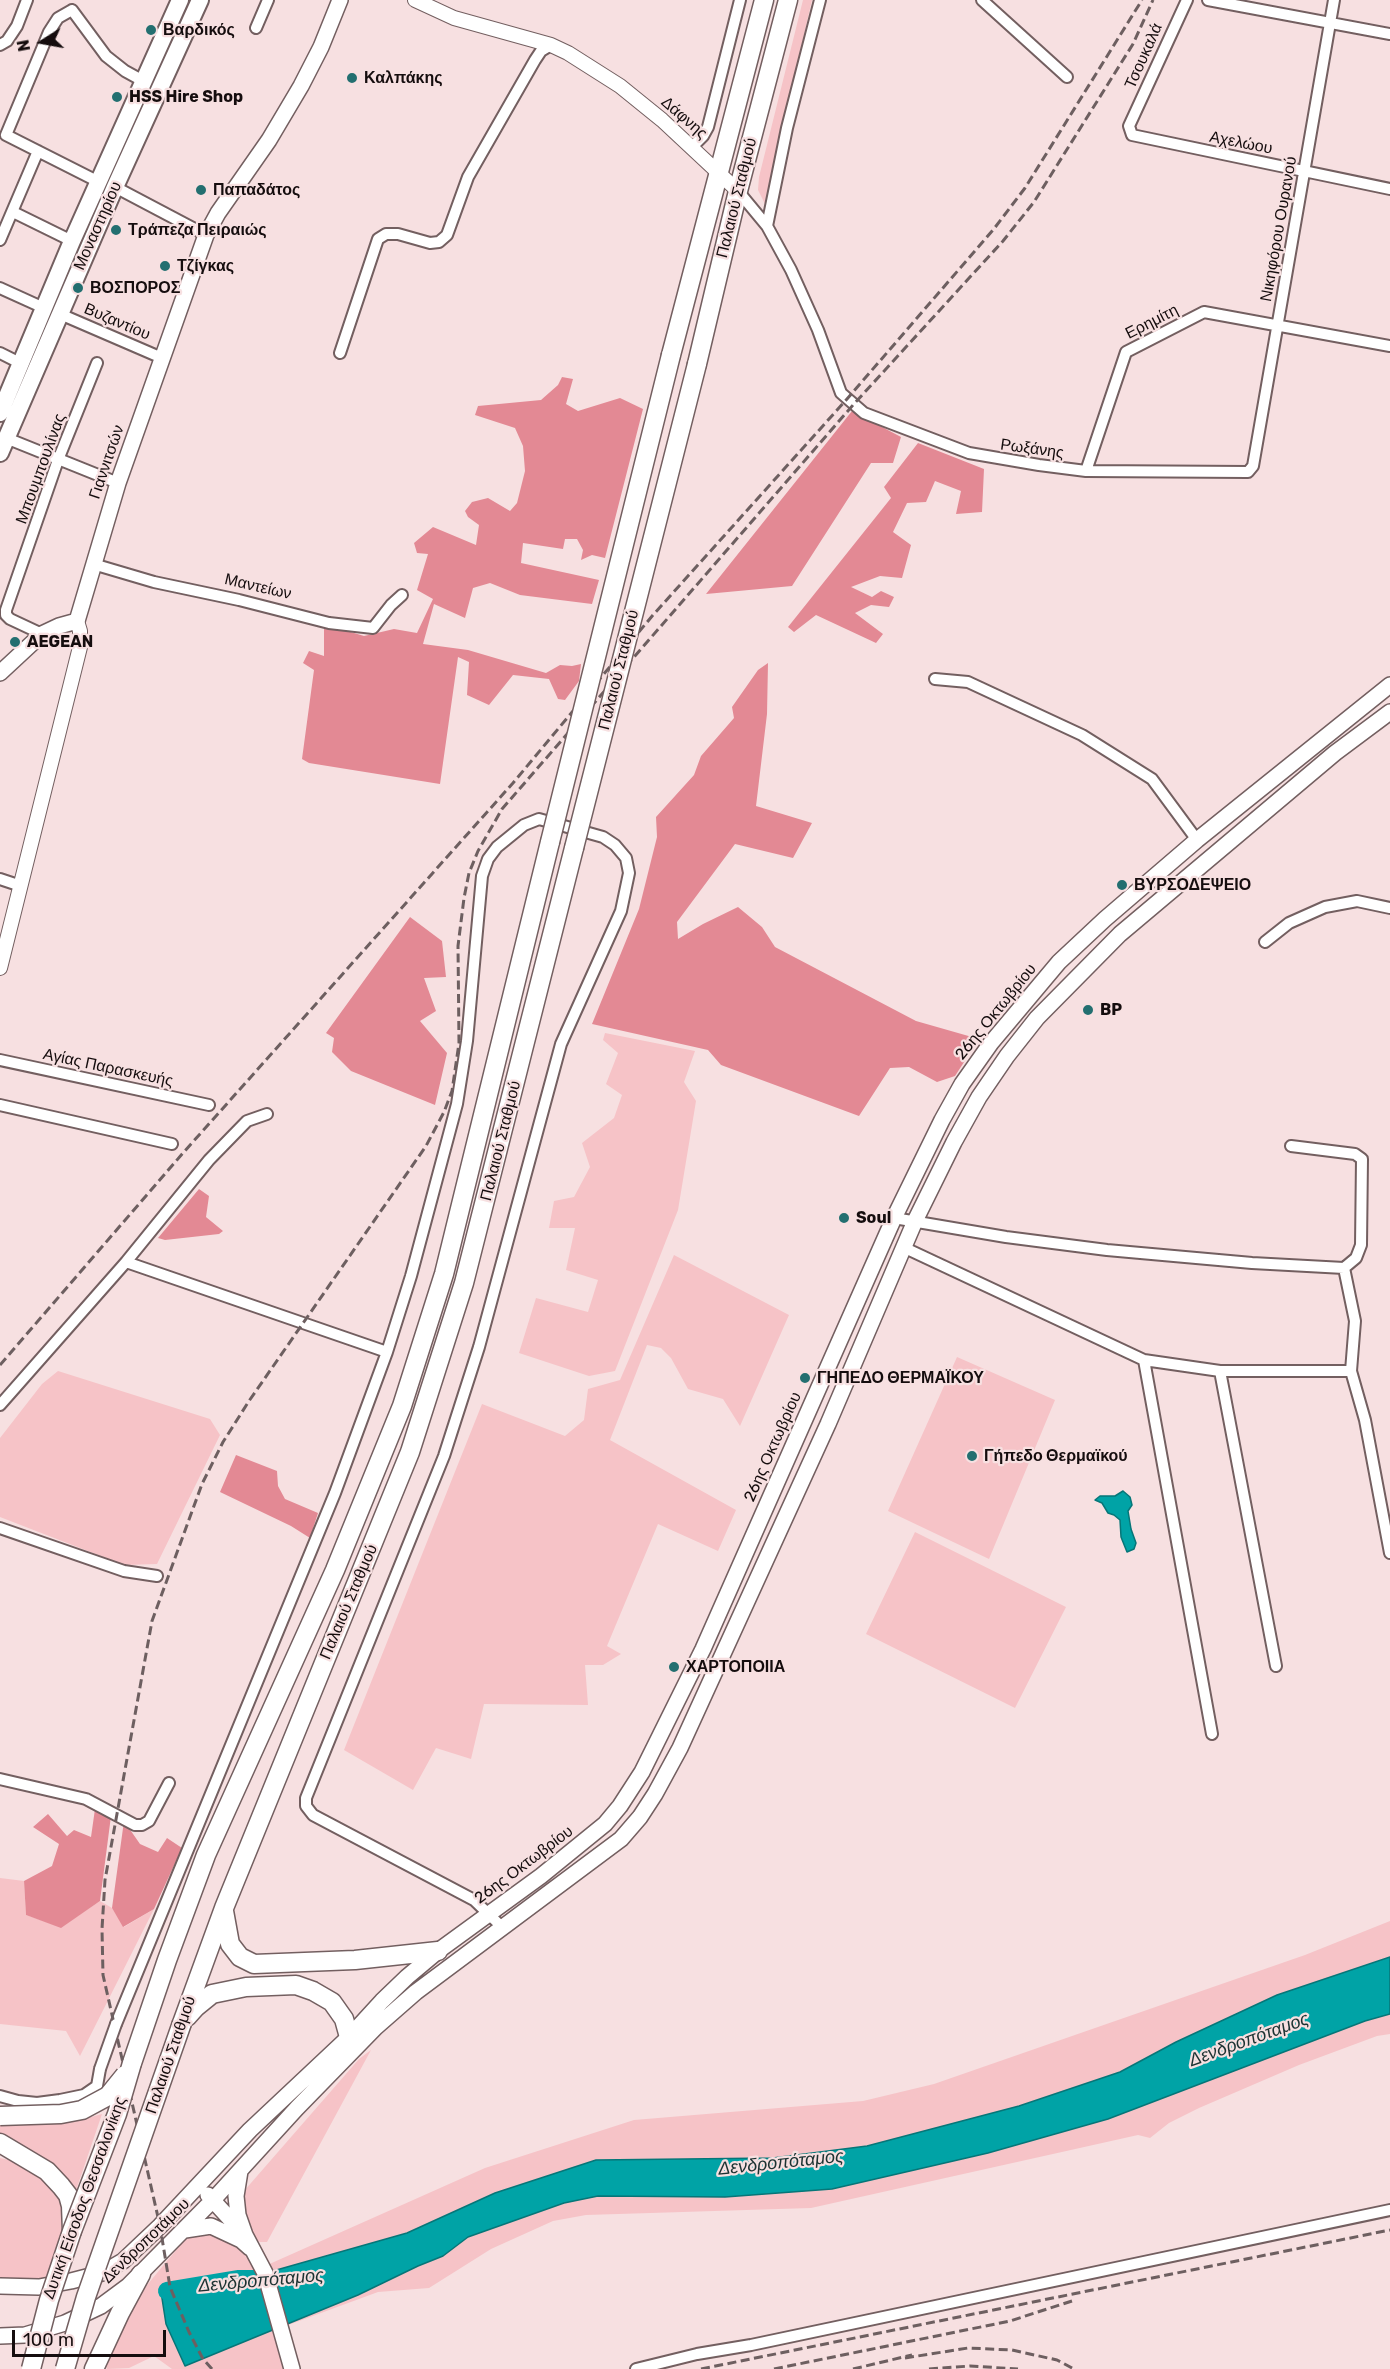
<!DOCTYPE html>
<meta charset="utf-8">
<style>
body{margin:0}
#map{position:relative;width:1390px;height:2369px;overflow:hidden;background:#f7e0e1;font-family:Rubik,sans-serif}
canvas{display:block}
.north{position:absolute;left:12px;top:12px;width:60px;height:60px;-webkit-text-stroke:4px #f7e0e1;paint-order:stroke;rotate:259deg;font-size:16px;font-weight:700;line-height:24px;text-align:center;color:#150d0e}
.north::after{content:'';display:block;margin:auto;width:21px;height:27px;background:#150d0e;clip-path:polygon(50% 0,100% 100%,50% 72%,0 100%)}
.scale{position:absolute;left:12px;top:2330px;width:154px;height:27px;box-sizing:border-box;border:3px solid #150d0e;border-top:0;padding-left:8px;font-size:18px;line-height:21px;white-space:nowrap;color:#150d0e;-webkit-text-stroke:4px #f7e0e1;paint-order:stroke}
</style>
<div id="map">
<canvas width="1390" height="2369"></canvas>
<div class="north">N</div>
<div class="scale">100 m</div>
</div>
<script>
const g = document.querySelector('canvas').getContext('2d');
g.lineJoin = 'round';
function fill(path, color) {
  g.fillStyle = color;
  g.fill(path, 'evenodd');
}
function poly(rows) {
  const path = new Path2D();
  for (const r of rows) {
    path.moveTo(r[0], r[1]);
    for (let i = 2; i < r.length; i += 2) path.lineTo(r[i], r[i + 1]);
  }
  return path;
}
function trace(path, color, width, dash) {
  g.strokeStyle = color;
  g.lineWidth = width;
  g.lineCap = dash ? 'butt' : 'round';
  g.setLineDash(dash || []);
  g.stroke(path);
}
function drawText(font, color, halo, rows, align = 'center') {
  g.font = font + ' Rubik,sans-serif';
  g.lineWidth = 4.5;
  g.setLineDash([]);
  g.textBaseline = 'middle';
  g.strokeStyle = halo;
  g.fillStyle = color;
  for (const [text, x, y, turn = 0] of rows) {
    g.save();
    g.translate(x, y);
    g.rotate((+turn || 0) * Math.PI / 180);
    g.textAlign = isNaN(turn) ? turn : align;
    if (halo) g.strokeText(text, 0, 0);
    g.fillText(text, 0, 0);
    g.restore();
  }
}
const green = poly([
 [803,0,812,0,765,204,758,190,759,177],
 [605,1033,695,1051,684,1082,696,1101,678,1210,615,1371,589,1376,519,1353,536,1298,588,1312,598,1280,566,1270,575,1228,549,1228,554,1201,574,1197,590,1167,582,1143,614,1118,622,1095,606,1084,618,1053,603,1040],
 [674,1255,789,1315,740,1426,723,1399,688,1389,671,1358,661,1348,647,1345,610,1440,736,1510,718,1551,658,1524,607,1646,621,1654,603,1665,585,1665,588,1705,484,1704,471,1759,436,1748,413,1790,344,1750,482,1404,565,1436,584,1420,588,1389,620,1380],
 [957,1357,1055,1400,989,1559,888,1511],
 [58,1371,210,1419,220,1435,157,1564,124,1565,0,1517,0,1438,42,1384],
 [915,1532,1066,1607,1015,1708,866,1634],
 [0,1878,24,1881,26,1915,61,1927,100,1901,112,1908,124,1927,154,1909,80,2056,66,2031,0,2024],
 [1390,1921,1390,2034,1377,2036,1299,2065,1199,2108,1169,2123,1150,2138,1138,2135,811,2208,586,2215,553,2221,491,2249,429,2288,378,2292,272,2331,285,2369,172,2369,154,2356,129,2368,107,2369,105,2364,134,2305,147,2285,182,2243,190,2236,205,2231,228,2237,247,2253,256,2270,485,2168,634,2120,863,2101,934,2084,1305,1955],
 [371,2050,267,2242,260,2242,252,2238,243,2218,244,2191,359,2059],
 [102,2114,68,2214,66,2228,45,2279,0,2278,0,2158,14,2161,0,2148,0,2125,69,2123]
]);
const forest = poly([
 [562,377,573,379,566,404,578,411,620,398,643,409,605,558,592,555,581,560,583,550,577,539,565,539,563,549,523,543,521,563,599,580,592,604,520,595,490,583,473,588,465,618,434,604,423,644,468,650,546,673,560,665,572,666,581,664,579,681,565,700,558,699,549,679,513,675,489,705,467,695,469,662,458,657,440,784,309,763,302,759,314,670,303,663,309,651,324,656,324,624,364,636,394,629,417,633,433,599,417,590,428,554,417,553,414,543,433,527,476,545,479,525,468,517,465,511,472,502,488,498,510,511,517,503,525,471,523,446,515,428,475,415,478,406,541,400,558,385],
 [852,411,901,437,893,463,871,463,792,586,706,594],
 [918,443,984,469,982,512,956,514,961,491,935,481,926,502,907,503,893,532,911,545,902,578,880,576,851,587,872,597,881,591,894,597,889,607,871,605,855,613,883,634,876,643,816,615,794,632,788,627,891,498,884,487],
 [768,663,767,714,756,806,812,823,793,858,735,844,677,922,678,939,703,924,738,907,762,927,775,947,916,1021,979,1039,955,1076,937,1082,909,1067,890,1068,859,1116,721,1065,708,1050,592,1024,639,909,657,837,656,817,694,775,701,756,734,718,732,707,758,670],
 [410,917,442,941,446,977,424,978,436,1011,420,1021,447,1053,435,1105,351,1071,332,1052,334,1038,326,1033],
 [199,1189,209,1196,206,1217,223,1231,219,1234,165,1240,158,1238],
 [236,1455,277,1471,278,1486,285,1499,318,1513,310,1538,291,1526,220,1492],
 [95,1809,111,1816,100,1901,61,1928,26,1915,24,1881,52,1866,59,1844,33,1827,48,1814,67,1836,74,1830,91,1837],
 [124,1821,140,1844,158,1852,167,1838,182,1848,154,1909,123,1927,112,1908]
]);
const water = poly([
 [1123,1491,1130,1497,1132,1505,1128,1511,1131,1529,1136,1543,1134,1549,1127,1552,1121,1537,1120,1520,1114,1515,1108,1513,1102,1503,1095,1500,1100,1496,1115,1496,1123,1491],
 [1390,1957,1390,2014,1365,2021,1108,2119,988,2153,832,2189,725,2197,598,2196,564,2203,468,2237,443,2256,418,2266,358,2295,185,2366,166,2324,161,2292,227,2284,407,2233,495,2193,596,2160,773,2158,867,2146,1019,2106,1120,2072,1176,2042,1277,1995,1390,1957]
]);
const river = poly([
 [167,2291,239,2279,269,2279]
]);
const minor = poly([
 [982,0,1067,77],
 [1187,0,1129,126,1132,135,1390,189],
 [1208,0,1390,34],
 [72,10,58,18,49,32,6,135,99,182],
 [72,10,106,56,125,71,145,82],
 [256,28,268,0],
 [0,45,7,41,17,26,27,0],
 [692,147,703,136,708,127,740,0],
 [115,187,206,235],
 [738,191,767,226,791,270,818,330,841,393,864,413,969,453,1039,465,1086,471,1248,472,1253,466,1334,0],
 [13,212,72,241],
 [767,226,787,128,820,0],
 [0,240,38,151],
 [0,288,44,308],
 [60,314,162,358],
 [0,353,20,363],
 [340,353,378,239,386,234,398,234,430,243,439,242,447,235,468,177,535,60,541,51,551,45],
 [6,438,118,483],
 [1086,471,1126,352,1204,312,1390,346],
 [93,564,154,582,239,600,329,623,373,628,391,605,402,595],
 [42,634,10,619,6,615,6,610,58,460,97,363],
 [935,679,968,682,1082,735,1152,779,1197,840],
 [0,879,21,886],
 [1265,942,1289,923,1325,907,1357,901,1390,908],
 [0,1060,209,1105],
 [0,1105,172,1144],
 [1291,1146,1355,1154,1362,1159,1361,1245,1356,1258,1344,1268,1355,1321,1351,1371,1365,1420,1390,1553],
 [894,1218,1006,1237,1107,1250,1252,1263,1344,1268],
 [905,1248,1144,1360,1220,1371,1351,1371],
 [126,1262,387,1352],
 [1144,1360,1212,1734],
 [1220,1371,1276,1666],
 [0,1405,126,1262,209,1160,247,1121,267,1114],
 [0,1528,124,1571,157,1576],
 [0,1779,86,1799,135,1825,142,1825,149,1821,169,1783],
 [116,2024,335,1493,387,1352,411,1276,457,1104,467,1041,482,876,488,859,497,847,524,825,539,819,603,837,615,845,626,858,629,873,621,911,561,1044,479,1347,444,1456,306,1798,306,1806,313,1815,474,1900,502,1927],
 [0,2096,18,2101,37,2103,60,2100,84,2095,97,2086,100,2069],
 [636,2369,697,2354,751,2345,1390,2210]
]);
const tertiary = poly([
 [415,0,454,18,551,45,568,53,620,86,662,120,738,191],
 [0,968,80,647,80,631,77,621]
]);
const secondary = poly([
 [0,673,42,634,59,626,77,621,118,483,206,235,218,213,269,140,301,86,321,47,340,0],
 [240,2171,236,2196,238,2215,245,2235,265,2273,292,2369],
 [208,2195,240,2230],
 [185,2230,211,2226,241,2240,250,2248],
 [0,2286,39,2287,71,2281,102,2273,123,2261,160,2226,250,2130,349,2037,382,2001,407,1977,438,1951,541,1876,605,1824,620,1806,642,1772,703,1649,894,1218,942,1120,962,1084,991,1043,1059,962,1105,919,1197,840,1390,685],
 [0,2336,25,2335,65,2323,101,2306,128,2286,213,2200,297,2108,376,2027,416,1992,621,1839,640,1817,655,1794,680,1748,828,1424,915,1221,954,1142,979,1097,1007,1056,1037,1018,1120,934,1335,753,1390,712]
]);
const primary = poly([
 [0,413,72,241,180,0],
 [0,453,115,187,200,0]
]);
const trunk = poly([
 [671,355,764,0],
 [697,364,738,191,788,0],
 [224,1911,230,1944,240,1957,254,1964,355,1960,438,1951],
 [187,2017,196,2007,212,1994,246,1987,296,1985,313,1991,332,2002,344,2019,349,2037],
 [182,2023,224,1908,410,1452,464,1283,574,848],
 [132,2063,167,1960,206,1855,335,1570,402,1406,444,1274,550,842],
 [0,2143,47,2171,61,2186,68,2195,71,2206,72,2231],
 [94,2369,120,2313,141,2274]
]);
const rail = poly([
 [0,1365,183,1153,513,783,653,615,847,399,993,230,1025,188,1142,0],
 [905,2358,968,2348,1012,2350,1057,2360,1074,2369],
 [212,2369,203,2359,189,2332,170,2287,160,2226,103,1975,102,1929,105,1880,152,1621,202,1484,223,1442,249,1401,426,1146,444,1112,452,1091,459,1043,458,946,464,898,469,873,478,851,502,809,853,405,1003,241,1034,202,1133,44,1153,0],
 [701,2369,1390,2230],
 [774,2369,1010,2321,1072,2301],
 [853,2369,912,2355],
 [929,2369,970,2366,1018,2369]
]);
const minorBridge = poly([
 [100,2069,116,2024]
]);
const trunkBridge = poly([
 [550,842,671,355],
 [574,848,697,364],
 [0,2116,61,2114,82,2110,108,2096,125,2075],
 [31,2369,49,2300,72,2231,117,2114,132,2063],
 [65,2369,86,2297,182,2023]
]);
const markers = [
 [151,30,6,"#236f70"],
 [352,78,6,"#236f70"],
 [117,97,6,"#236f70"],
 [201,190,6,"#236f70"],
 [116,230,6,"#236f70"],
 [165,266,6,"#236f70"],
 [78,288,6,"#236f70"],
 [15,642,6,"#236f70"],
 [1122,885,6,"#236f70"],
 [1088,1010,6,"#236f70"],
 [844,1218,6,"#236f70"],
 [805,1378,6,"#236f70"],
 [972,1456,6,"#236f70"],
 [674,1667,6,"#236f70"]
];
const poiNames = [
 ["Βαρδικός",163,30],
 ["Καλπάκης",364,78],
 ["HSS Hire Shop",129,97],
 ["Παπαδάτος",213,190],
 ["Τράπεζα Πειραιώς",128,230],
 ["Τζίγκας",177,266],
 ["ΒΟΣΠΟΡΟΣ",90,288],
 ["AEGEAN",27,642],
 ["ΒΥΡΣΟΔΕΨΕΙΟ",1134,885],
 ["BP",1100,1010],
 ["Soul",856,1218],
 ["ΓΗΠΕΔΟ ΘΕΡΜΑΪΚΟΥ",817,1378],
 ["Γήπεδο Θερμαϊκού",984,1456],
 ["ΧΑΡΤΟΠΟΙΙΑ",686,1667]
];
const streetNames = [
 ["Τσουκαλά",1144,56,-66],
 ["Δάφνης",684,118,41],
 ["Αχελώου",1241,143,11],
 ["Παλαιού Σταθμού",737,198,-76],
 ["Μοναστηρίου",98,226,-66],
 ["Νικηφόρου Ουρανού",1279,229,-80],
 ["Βυζαντίου",117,322,23],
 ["Ερημίτη",1152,322,-27],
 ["Ρωξάνης",1032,449,8],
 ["Γιαννιτσών",107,462,-71],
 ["Μπουμπουλίνας",41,469,-70],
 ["Μαντείων",258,587,13],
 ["Παλαιού Σταθμού",619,670,-76],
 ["26ης Οκτωβρίου",996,1012,-51],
 ["Αγίας Παρασκευής",108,1068,12],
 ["Παλαιού Σταθμού",501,1141,-76],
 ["26ης Οκτωβρίου",773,1447,-66],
 ["Παλαιού Σταθμού",349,1602,-67],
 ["26ης Οκτωβρίου",524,1865,-37],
 ["Παλαιού Σταθμού",171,2055,-71],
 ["Δυτική Είσοδος Θεσσαλονίκης",85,2198,-70],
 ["Δενδροποτάμου",146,2241,-44]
];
const waterNames = [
 ["Δενδροπόταμος",1249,2040,-20],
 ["Δενδροπόταμος",781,2163,-6],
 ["Δενδροπόταμος",261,2281,-5]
];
fill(green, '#f6c3c7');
fill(forest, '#e38994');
fill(water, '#00a3a6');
trace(water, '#067678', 1.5);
trace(river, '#00a3a6', 18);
trace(minor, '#735f60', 14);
trace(tertiary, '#735f60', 16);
trace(secondary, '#735f60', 18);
trace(primary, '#735f60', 20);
trace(trunk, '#735f60', 21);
trace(minor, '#fff', 10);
trace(tertiary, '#fff', 14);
trace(secondary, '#fff', 15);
trace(primary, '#fff', 16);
trace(trunk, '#fff', 18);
trace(rail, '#6d5f60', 3, [9, 4.5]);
trace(minorBridge, '#735f60', 14, []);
trace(trunkBridge, '#735f60', 21, []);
trace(minorBridge, '#fff', 10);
trace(trunkBridge, '#fff', 18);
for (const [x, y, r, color] of markers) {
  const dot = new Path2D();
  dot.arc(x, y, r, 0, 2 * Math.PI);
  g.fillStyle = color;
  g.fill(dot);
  trace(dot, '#f7e0e1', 2);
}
drawText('bold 16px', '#150d0e', '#f7e0e1', poiNames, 'left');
drawText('16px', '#150d0e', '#f7e0e1', streetNames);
drawText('italic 18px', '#1c3232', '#f7e0e1', waterNames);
</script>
